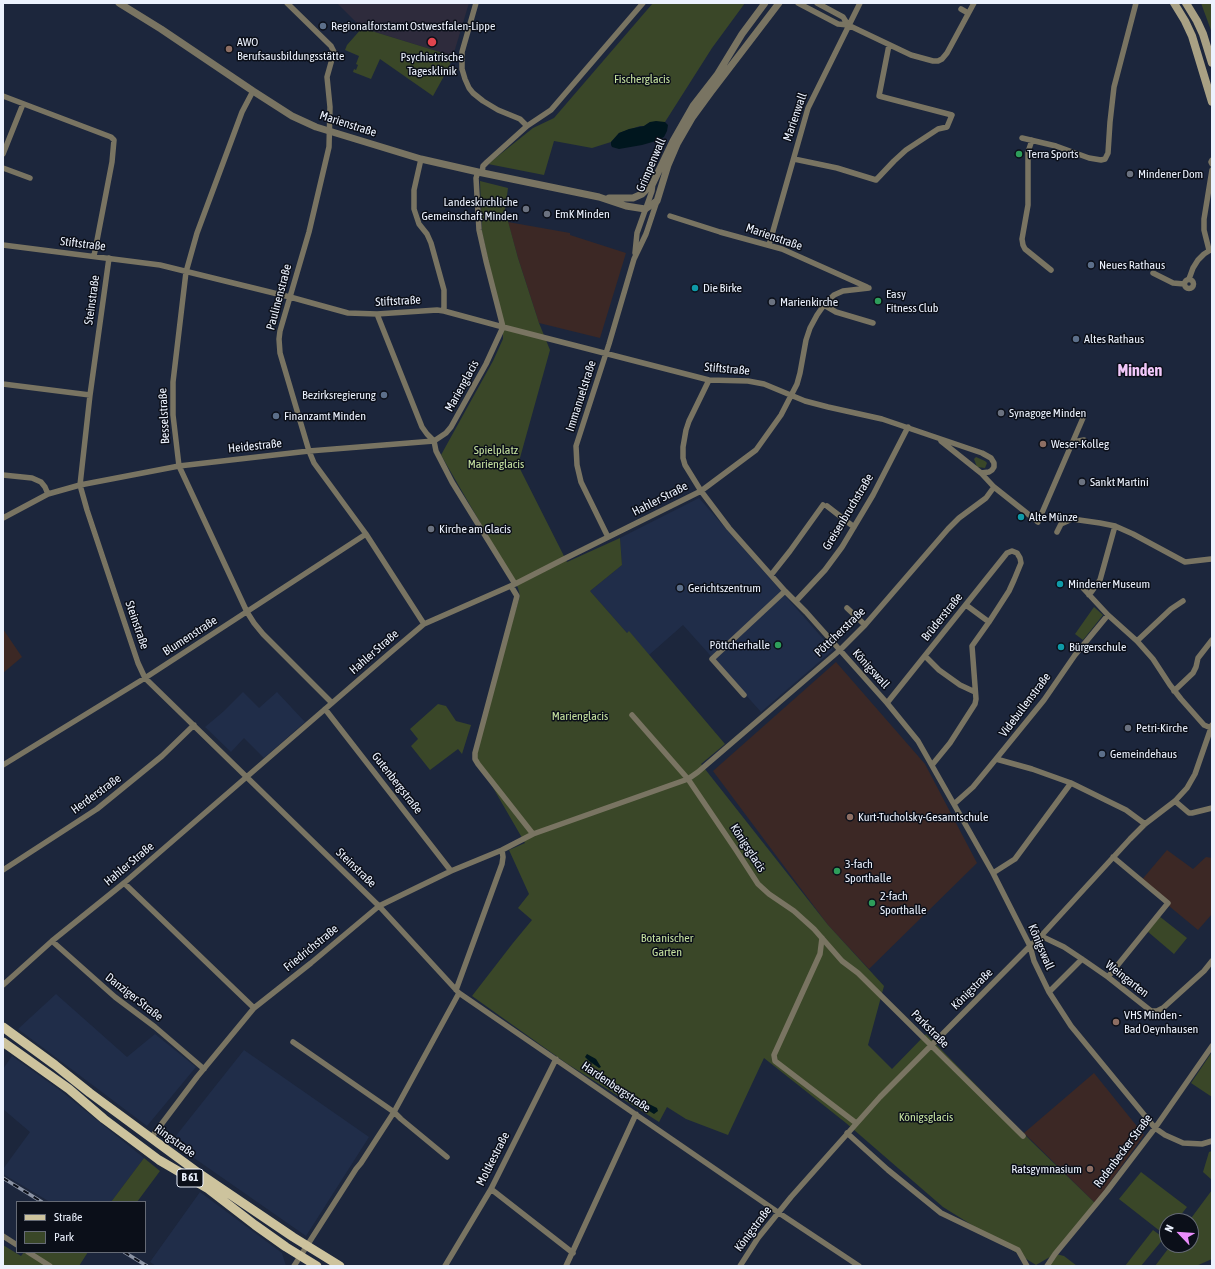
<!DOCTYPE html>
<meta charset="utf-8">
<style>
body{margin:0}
#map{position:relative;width:1215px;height:1269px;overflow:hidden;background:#1c263c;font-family:"Asap Condensed",sans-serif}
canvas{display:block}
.frame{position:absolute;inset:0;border:4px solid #ecf2fe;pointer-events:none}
.legend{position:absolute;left:16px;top:1201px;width:130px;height:52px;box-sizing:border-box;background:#0b0f19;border:1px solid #656a75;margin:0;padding:5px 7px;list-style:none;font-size:12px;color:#ecf2fe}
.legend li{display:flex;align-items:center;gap:8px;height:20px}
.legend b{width:20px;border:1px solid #656a75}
.north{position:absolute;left:1159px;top:1213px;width:40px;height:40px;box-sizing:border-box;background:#0b0f19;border:1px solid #656a75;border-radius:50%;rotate:295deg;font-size:11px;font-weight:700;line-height:16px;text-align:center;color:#ecf2fe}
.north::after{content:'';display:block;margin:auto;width:14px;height:18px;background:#eb8dfc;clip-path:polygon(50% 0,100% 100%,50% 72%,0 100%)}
</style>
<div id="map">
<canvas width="1215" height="1269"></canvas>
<div class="frame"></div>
<ul class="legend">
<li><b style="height:5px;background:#cdc39d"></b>Straße</li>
<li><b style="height:11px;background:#3a4728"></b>Park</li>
</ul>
<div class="north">N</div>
</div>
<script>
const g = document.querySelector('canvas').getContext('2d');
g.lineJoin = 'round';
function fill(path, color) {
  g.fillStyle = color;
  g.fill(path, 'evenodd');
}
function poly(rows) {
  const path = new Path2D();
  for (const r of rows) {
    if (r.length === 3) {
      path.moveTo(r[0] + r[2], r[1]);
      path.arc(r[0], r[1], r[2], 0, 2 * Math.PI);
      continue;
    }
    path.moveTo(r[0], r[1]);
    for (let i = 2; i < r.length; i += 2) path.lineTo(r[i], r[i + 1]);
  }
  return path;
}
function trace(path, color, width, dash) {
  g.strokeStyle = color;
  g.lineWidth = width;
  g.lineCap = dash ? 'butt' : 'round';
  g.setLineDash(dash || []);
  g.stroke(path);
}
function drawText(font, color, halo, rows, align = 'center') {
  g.font = font + ' "Asap Condensed",sans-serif';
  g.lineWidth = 3;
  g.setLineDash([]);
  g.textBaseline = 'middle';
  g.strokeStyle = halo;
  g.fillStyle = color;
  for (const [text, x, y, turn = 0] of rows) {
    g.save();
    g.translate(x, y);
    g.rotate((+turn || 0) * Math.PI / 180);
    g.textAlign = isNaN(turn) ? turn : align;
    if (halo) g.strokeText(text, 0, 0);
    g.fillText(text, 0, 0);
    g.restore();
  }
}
const built = poly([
 [699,498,833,650,761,712,683,625,649,655,629,632,627,633,590,591,622,565,620,538],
 [243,692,259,708,277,692,305,722,264,758,244,738,231,752,205,727,224,711],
 [56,994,127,1057,155,1034,196,1067,147,1126,18,1029],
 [244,1050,369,1137,306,1236,171,1142],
 [12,1056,61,1091,144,1158,111,1202,50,1202,3,1174,3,1169,30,1132,3,1109,3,1069],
 [200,1192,282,1253,286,1266,156,1266,150,1262]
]);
const education = poly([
 [508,222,570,233,570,235,626,253,600,338,539,323,518,258],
 [3,629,22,657,3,673],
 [836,662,925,764,977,863,869,969,828,925,713,771],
 [1167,850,1193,869,1206,857,1212,858,1212,914,1198,930,1140,882],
 [1094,1073,1144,1135,1095,1203,1024,1133]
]);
const medical = poly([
 [337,3,469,3,453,56,362,28]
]);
const green = poly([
 [653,3,745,3,712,48,665,122,650,122,644,126,640,126,619,133,611,142,592,148,554,141,544,175,488,164,533,128,554,118],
 [1201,3,1212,3,1212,33],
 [362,28,453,56,449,67,433,96,380,59,371,79,353,72,354,69,356,70,358,65,356,64,359,56,345,50,347,45],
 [480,181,508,188,505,210,518,258,539,323,550,350,518,465,567,562,620,538,622,565,590,591,627,633,629,631,725,744,701,764,828,925,884,986,868,1045,892,1069,926,1034,1032,1142,1095,1203,1056,1254,1064,1256,1077,1266,1048,1266,1055,1254,1036,1265,943,1207,846,1123,764,1058,728,1135,686,1119,667,1107,659,1122,566,1063,472,996,513,943,532,920,518,908,529,894,509,850,525,843,473,753,520,596,518,588,441,455,493,361,503,339,503,327,482,232],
 [976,457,985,461,987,463,985,468,977,467,974,459],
 [1094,607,1103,615,1083,640,1075,634],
 [438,704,446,706,456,721,471,725,462,754,458,749,430,770,411,746,418,739,410,729],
 [1159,916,1187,938,1174,954,1147,931],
 [1212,1052,1212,1097,1191,1083],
 [1212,1151,1212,1180,1203,1172,1209,1152],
 [144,1158,160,1171,137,1202,111,1202],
 [1141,1172,1187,1207,1176,1221,1167,1221,1167,1233,1165,1235,1119,1199],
 [1212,1190,1212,1259,1196,1266,1155,1266,1171,1245,1191,1245,1191,1221,1189,1221],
 [1153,1230,1164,1238,1141,1266,1125,1266],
 [3,1245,21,1256,24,1252,88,1252,79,1266,3,1266]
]);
const water = poly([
 [656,121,665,122,668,125,667,131,664,137,656,141,642,145,619,149,612,147,611,145,611,142,619,133,629,129,644,126,650,122],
 [587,1054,596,1059,601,1067,599,1068,589,1061,585,1057],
 [639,1099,657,1108,658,1111,654,1114,646,1109,638,1102]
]);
const minor = poly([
 [287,3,331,46,334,52,327,77,330,107,329,147,309,232,280,331,279,339,280,353,309,451,314,463,366,534,424,624],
 [476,3,462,52,462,69,465,79,469,88,473,93,483,101,498,110,520,119,527,126],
 [798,3,838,24,848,25,911,55,933,61,938,61,942,59,947,53,974,3],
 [817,3,843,17,848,25],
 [961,9,968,13],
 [253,91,242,112,197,233,186,272,173,382,173,415,179,466,247,612,254,623,263,634,332,703],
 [3,96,111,137,114,140,112,162,94,256],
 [1022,138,1056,146,1089,158,1101,160,1105,159,1108,153,1110,122,1114,87,1136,3],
 [1032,140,1028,152,1028,205,1022,239,1023,245,1025,249,1051,270],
 [3,154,23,104],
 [421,159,414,190,414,209,419,224,427,234,431,243,444,290,444,311],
 [794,159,837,168,876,180,894,161,906,150,938,129,947,127,952,115,879,96,889,45],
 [1212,160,1211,162,1212,164],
 [3,168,30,178],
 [482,173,483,166,487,162,527,126,551,110,643,3],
 [670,216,720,232,782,249,867,287],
 [3,245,160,265,290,297,348,313,377,314,437,310,444,311,503,327,709,380,748,381,764,384,805,401,828,407,882,419,982,453,991,458,994,463,994,467,992,470,989,472,981,473],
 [769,245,808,108,860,3],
 [1209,250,1204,230,1204,219,1212,170],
 [635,253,637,233,652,191,653,183],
 [109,258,90,395,80,485,87,510,138,663,145,678,379,906,459,993,779,1213,859,1266],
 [1153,273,1173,283,1184,284],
 [1189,279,1193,268,1198,260,1204,254,1212,249],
 [1189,284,4.5],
 [824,305,836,312,873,323],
 [377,314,422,427,427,434,434,441],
 [709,380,689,421,686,430,683,447,683,458,685,465,701,491,729,528,785,591,806,612,887,703,918,741,993,873,1030,946,1034,961,1049,992,1071,1026,1155,1128,1165,1135,1183,1143,1202,1144,1212,1141],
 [3,384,90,395],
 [434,441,436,451,452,482,515,584],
 [941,441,981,473,994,487,1038,522,1083,418],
 [1073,442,1084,440],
 [3,475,32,478,41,482,45,487,48,494],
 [827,506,854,527],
 [3,518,48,494,80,485,179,466,309,451,434,441,446,433,451,427,486,364,503,327,486,261,479,230,476,178,478,172],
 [1057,532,1061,524,1072,519,1100,523,1115,526,1133,534,1185,562,1211,559],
 [608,537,581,482,577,465,576,446,609,344,634,259,646,234,657,201],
 [771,575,790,551,823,505],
 [511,586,517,596,475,753,475,759,478,764,533,834],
 [1081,586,1108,615,1137,641,1153,659,1170,685,1181,699,1204,725,1211,728],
 [1089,595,1100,580,1115,526],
 [796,601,825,570,842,547,873,495,908,427],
 [966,605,989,622],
 [847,608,865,625],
 [1137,641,1171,609,1183,601],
 [925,656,939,670,960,685,975,692],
 [1174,691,1193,673,1196,667,1198,658,1212,640],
 [744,695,712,659,785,591],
 [887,703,1007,553,1012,551,1017,553,1020,558,1021,563,1014,580,1009,591,989,622,972,646,976,699,975,704,950,743,932,765],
 [325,709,451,871],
 [632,715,688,779,736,850,758,884,769,894,794,911,814,929,842,961,858,973,1023,1136],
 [996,759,1032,769,1071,783,1126,810,1145,824],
 [3,765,145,678,366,534],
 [1175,801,1189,813,1192,813,1212,808],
 [954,804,973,787,996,759,1044,700,1075,655,1108,615],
 [3,870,97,809,162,756,194,725],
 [993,873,1015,859,1071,783],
 [124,883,254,1008],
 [1041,936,1064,947,1082,959,1108,977,1151,1011,1157,1011,1163,1008,1204,971,1212,961],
 [822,938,820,954,774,1055,775,1061,856,1123],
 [52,941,115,997,155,1027,204,1069],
 [1108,977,1168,903,1113,857],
 [3,985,52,941,124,883,391,652,424,624,515,584,562,560,701,491,756,450,781,415,797,384,800,373,806,340,810,328,817,315,824,305,834,295,843,291,869,288],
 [456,990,502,864,503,857,502,850],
 [1049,992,1082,959],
 [293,1042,394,1112,401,1119,447,1157],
 [847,1133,888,1170,941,1213,1018,1250,1027,1266],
 [151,1138,197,1077,254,1008,311,963,379,906,451,871,502,850,533,834,688,779,698,772,840,650,865,625,948,529,959,518,986,498,994,487],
 [491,1189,573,1253],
 [3,1236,17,1245],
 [28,1252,50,1266],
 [294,1266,356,1169,361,1163,394,1112,459,993],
 [445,1266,491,1189,556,1059],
 [566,1266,636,1114],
 [740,1266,758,1238,791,1197,880,1097,1030,946,1041,936,1130,839,1145,824,1175,801,1187,788,1195,774,1212,725],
 [1047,1266,1055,1254,1107,1191,1155,1128,1212,1046]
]);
const tertiary = poly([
 [119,3,161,29,253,91,292,116,316,127,421,159,478,172,599,197,626,206,645,209,657,201,668,165,677,144,692,118,711,92,779,3],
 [609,198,633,198,642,194,653,183,673,141,693,106,717,75,742,34,765,3]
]);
const secondary = poly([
 [1174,3,1185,21,1192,36,1212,102],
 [1186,3,1197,21,1203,34,1212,63]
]);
const primary = poly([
 [3,1027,55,1065,90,1093,200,1174,293,1237,340,1266],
 [3,1042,69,1089,104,1119,159,1160,207,1188,255,1225,286,1247,317,1266]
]);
const rail = poly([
 [3,1178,42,1202],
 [124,1252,147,1266]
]);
const markers = [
 [323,26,4,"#5c6f8a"],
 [432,42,5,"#e0444e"],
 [229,49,4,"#8d6e63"],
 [1019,154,4,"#2e9e5b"],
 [1130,174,4,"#6b7280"],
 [526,209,4,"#6b7280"],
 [547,214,4,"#6b7280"],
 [1091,265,4,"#5c6f8a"],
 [695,288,4,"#0f9aa8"],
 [878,301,4,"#2e9e5b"],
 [772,302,4,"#6b7280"],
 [1076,339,4,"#5c6f8a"],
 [384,395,4,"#5c6f8a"],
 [1001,413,4,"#6b7280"],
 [276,416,4,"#5c6f8a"],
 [1043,444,4,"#8d6e63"],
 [1082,482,4,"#6b7280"],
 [1021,517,4,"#0f9aa8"],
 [431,529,4,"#6b7280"],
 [1060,584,4,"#0f9aa8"],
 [680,588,4,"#5c6f8a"],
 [778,645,4,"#2e9e5b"],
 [1061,647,4,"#0f9aa8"],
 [1128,728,4,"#6b7280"],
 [1102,754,4,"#5c6f8a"],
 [850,817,4,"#8d6e63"],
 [837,871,4,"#2e9e5b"],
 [872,903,4,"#2e9e5b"],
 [1116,1022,4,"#8d6e63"],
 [1090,1169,4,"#8d6e63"]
];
const shields = [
 [190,1178,26]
];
const shieldNames = [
 ["B 61",190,1178]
];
const poiNames = [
 ["Regionalforstamt Ostwestfalen-Lippe",331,26],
 ["AWO",237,42],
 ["Berufsausbildungsstätte",237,56],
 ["Psychiatrische",432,57,"center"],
 ["Tagesklinik",432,71,"center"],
 ["Terra Sports",1027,154],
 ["Mindener Dom",1138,174],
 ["Landeskirchliche",518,202,"right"],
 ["Gemeinschaft Minden",518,216,"right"],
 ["EmK Minden",555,214],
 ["Neues Rathaus",1099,265],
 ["Die Birke",703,288],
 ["Easy",886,294],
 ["Fitness Club",886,308],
 ["Marienkirche",780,302],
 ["Altes Rathaus",1084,339],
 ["Bezirksregierung",376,395,"right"],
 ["Synagoge Minden",1009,413],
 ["Finanzamt Minden",284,416],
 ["Weser-Kolleg",1051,444],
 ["Sankt Martini",1090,482],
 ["Alte Münze",1029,517],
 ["Kirche am Glacis",439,529],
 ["Mindener Museum",1068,584],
 ["Gerichtszentrum",688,588],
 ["Pöttcherhalle",770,645,"right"],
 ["Bürgerschule",1069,647],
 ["Petri-Kirche",1136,728],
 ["Gemeindehaus",1110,754],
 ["Kurt-Tucholsky-Gesamtschule",858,817],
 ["3-fach",845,864],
 ["Sporthalle",845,878],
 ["2-fach",880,896],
 ["Sporthalle",880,910],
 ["VHS Minden -",1124,1015],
 ["Bad Oeynhausen",1124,1029],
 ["Ratsgymnasium",1082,1169,"right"]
];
const parkNames = [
 ["Fischerglacis",642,79],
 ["Spielplatz",496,450],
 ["Marienglacis",496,464],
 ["Marienglacis",580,716],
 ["Botanischer",667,938],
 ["Garten",667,952],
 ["Königsglacis",926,1117]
];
const streetNames = [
 ["Marienwall",795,117,-71],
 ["Marienstraße",348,124,18],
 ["Grimpenwall",651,165,-67],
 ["Marienstraße",774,237,19],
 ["Stiftstraße",83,244,7],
 ["Paulinenstraße",279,297,-75],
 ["Steinstraße",92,300,-82],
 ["Stiftstraße",398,301,-3],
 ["Stiftstraße",727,369,5],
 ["Marienglacis",462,386,-61],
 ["Immanuelstraße",581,396,-72],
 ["Besselstraße",164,416,-93],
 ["Heidestraße",255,446,-6],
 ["Hahler Straße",660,499,-27],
 ["Greisenbruchstraße",848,512,-59],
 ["Brüderstraße",942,617,-51],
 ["Steinstraße",137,625,71],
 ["Pöttcherstraße",840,632,-44],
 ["Blumenstraße",190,636,-33],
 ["Hahler Straße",374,652,-41],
 ["Königswall",871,669,48],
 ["Videbullenstraße",1025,705,-53],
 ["Gutenbergstraße",397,783,52],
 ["Herderstraße",96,794,-36],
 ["Königsglacis",748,848,57],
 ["Hahler Straße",129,864,-40],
 ["Steinstraße",356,868,44],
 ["Königswall",1041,947,67],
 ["Friedrichstraße",311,948,-39],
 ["Weingarten",1127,979,38],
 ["Königstraße",972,989,-45],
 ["Danziger Straße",134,997,38],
 ["Parkstraße",930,1029,45],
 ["Hardenbergstraße",616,1087,34],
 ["Ringstraße",175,1141,36],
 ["Rodenbecker Straße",1123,1151,-53],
 ["Moltkestraße",493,1159,-63],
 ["Königstraße",753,1229,-53]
];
const districtNames = [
 ["Minden",1140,371]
];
fill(built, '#202d49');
fill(education, '#3c2825');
fill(medical, '#2e2b3c');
fill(green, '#3a4728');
fill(water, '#00161e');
trace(minor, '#797462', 5.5);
trace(tertiary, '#797462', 7);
trace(secondary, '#a9a184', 8);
trace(primary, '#cdc39d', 9);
trace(rail, '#8a92a3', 3.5);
trace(rail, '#0b0f19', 2, [6]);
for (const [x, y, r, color] of markers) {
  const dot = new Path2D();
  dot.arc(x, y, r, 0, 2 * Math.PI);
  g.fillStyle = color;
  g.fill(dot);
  trace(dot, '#0b0f19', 1.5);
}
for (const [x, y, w] of shields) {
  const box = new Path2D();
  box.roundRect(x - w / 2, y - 9, w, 18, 3);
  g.fillStyle = '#0b0f19';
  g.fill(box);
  trace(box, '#ecf2fe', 1);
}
drawText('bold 11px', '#ecf2fe', null, shieldNames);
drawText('12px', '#ecf2fe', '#0b0f19', poiNames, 'left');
drawText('12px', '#c5e19f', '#0b0f19', parkNames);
drawText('12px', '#ecf2fe', '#0b0f19', streetNames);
drawText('bold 16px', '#f1c7f9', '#0b0f19', districtNames);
</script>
